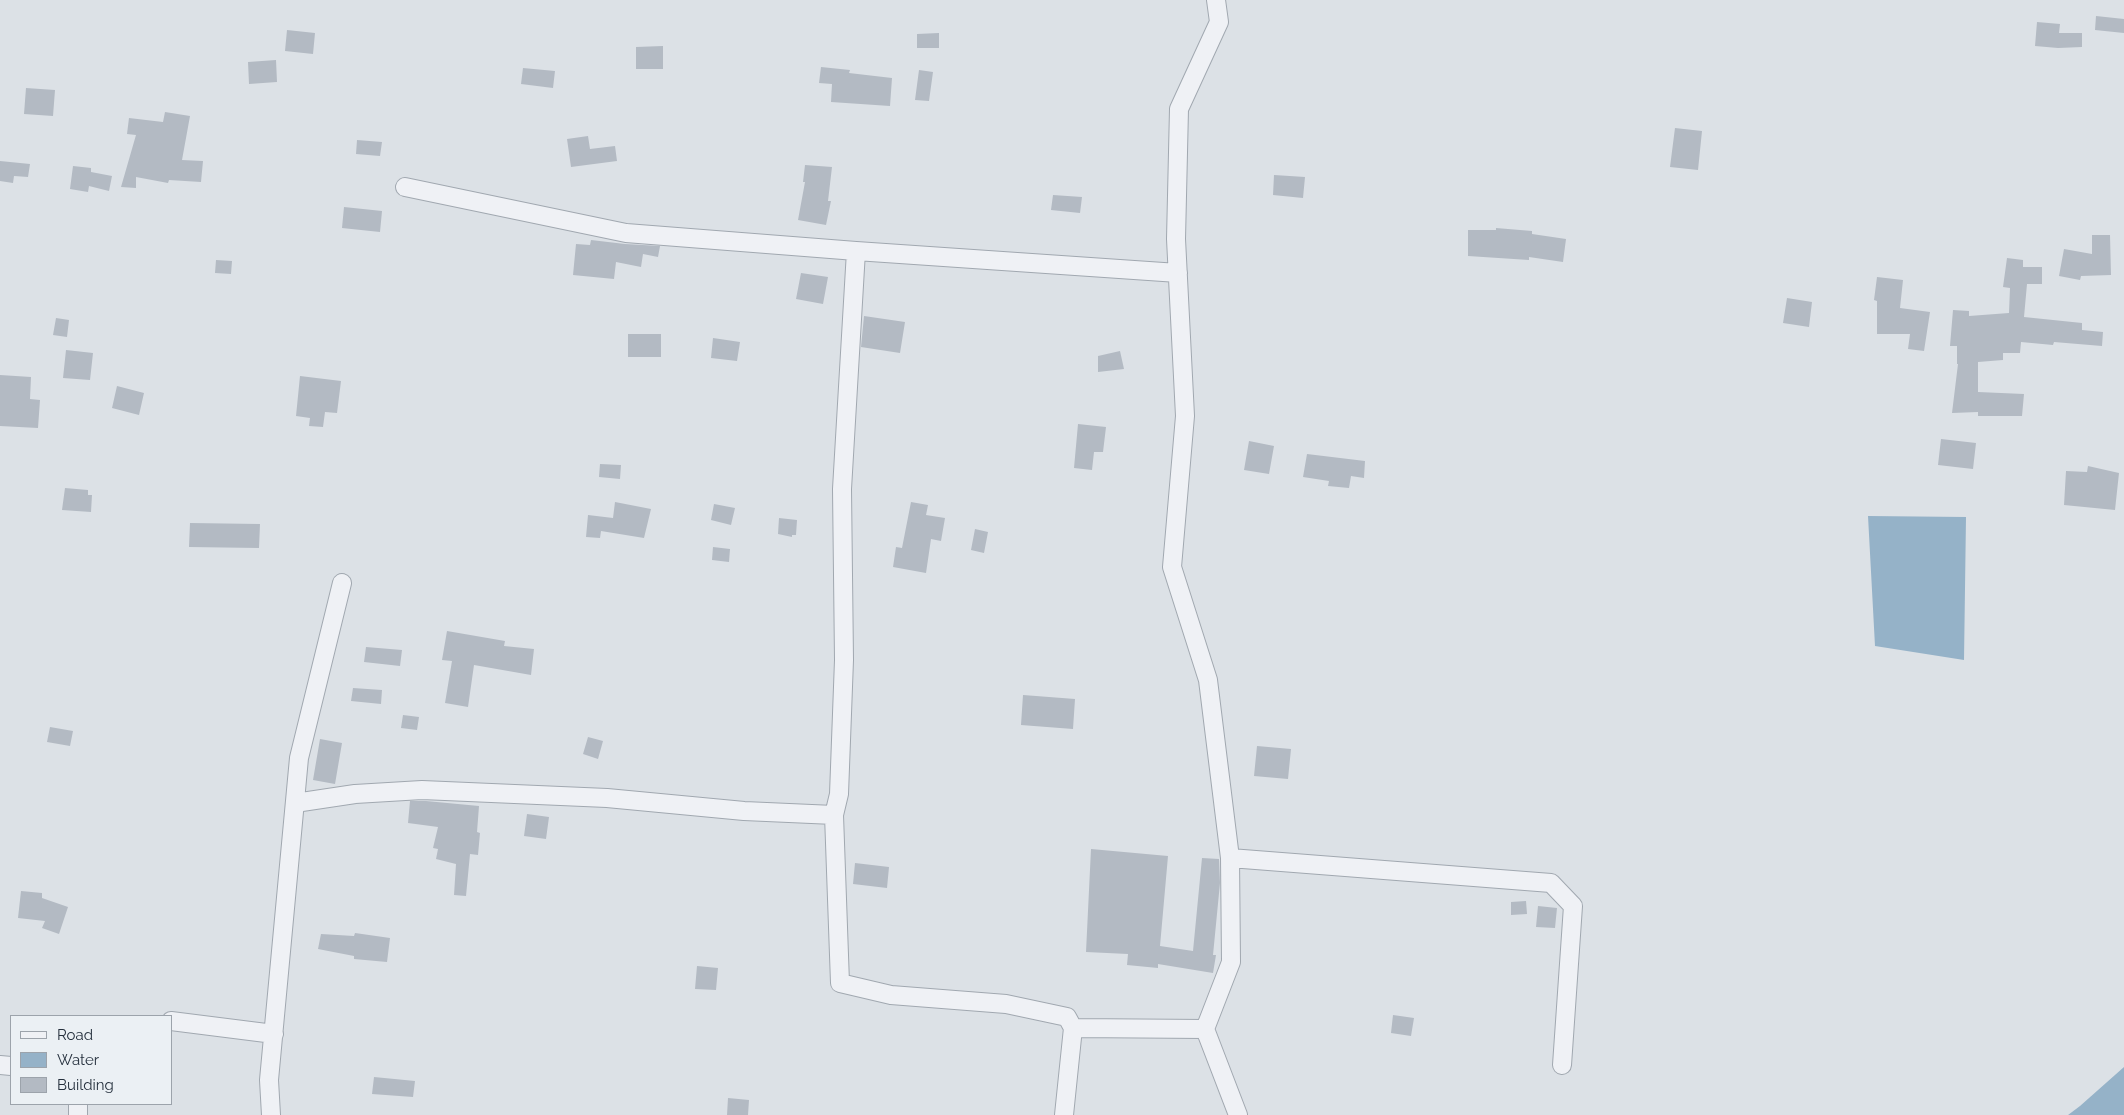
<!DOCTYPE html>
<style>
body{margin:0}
#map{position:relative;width:2124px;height:1115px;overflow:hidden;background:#dce1e6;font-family:Raleway,sans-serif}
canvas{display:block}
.legend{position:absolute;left:10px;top:1015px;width:162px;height:90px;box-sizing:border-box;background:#ebf0f4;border:1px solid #9ca3ab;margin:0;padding:6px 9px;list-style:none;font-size:15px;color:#25303d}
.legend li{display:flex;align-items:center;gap:10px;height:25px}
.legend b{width:25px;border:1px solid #9ca3ab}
</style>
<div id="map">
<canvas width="2124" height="1115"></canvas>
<ul class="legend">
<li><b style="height:6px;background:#eff1f5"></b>Road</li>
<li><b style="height:14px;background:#95b2c8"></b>Water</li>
<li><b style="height:14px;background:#b3bac3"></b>Building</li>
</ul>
</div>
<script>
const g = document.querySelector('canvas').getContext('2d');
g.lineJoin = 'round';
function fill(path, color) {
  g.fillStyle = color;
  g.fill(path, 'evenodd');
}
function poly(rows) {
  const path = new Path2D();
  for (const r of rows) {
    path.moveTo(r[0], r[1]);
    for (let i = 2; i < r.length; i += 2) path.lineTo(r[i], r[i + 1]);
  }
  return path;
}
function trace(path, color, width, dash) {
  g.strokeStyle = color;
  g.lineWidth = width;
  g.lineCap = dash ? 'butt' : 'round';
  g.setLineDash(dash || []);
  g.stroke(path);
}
const water = poly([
 [1868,516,1966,517,1964,660,1875,646],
 [2124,1067,2124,1115,2068,1115,2080,1106]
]);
const building = poly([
 [2096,16,2124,19,2124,33,2095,30],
 [2037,22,2060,24,2059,33,2082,33,2082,47,2058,48,2035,46],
 [287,30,315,33,313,54,285,51],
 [939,33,939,48,917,48,917,34],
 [663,46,663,69,636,69,636,47],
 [276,60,277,82,249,84,248,62],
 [821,67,850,70,849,73,892,78,890,106,831,102,832,84,819,83],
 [523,68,555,71,553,88,521,84],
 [919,70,933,72,929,101,915,100],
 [26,88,55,90,53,116,24,114],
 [165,112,190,116,182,160,203,161,201,182,169,180,168,183,136,177,136,188,121,187,136,135,127,134,129,118,163,122],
 [1675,128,1702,131,1698,170,1670,167],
 [588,136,590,149,615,146,617,161,571,167,567,139],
 [357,140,382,142,380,156,356,154],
 [0,161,30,164,28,177,14,176,13,183,0,181],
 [805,165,832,167,828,201,831,201,826,225,798,220,805,182,803,182],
 [73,166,91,168,91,172,112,176,109,191,89,186,88,192,70,189],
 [1274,175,1305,177,1303,198,1273,195],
 [1053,195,1082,197,1080,213,1051,210],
 [344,207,382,211,380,232,342,228],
 [1496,228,1532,231,1532,234,1566,239,1563,262,1529,257,1529,260,1468,256,1468,230,1496,230],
 [2092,235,2110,235,2111,275,2081,276,2080,280,2059,276,2064,249,2092,254],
 [591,240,625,244,660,246,658,257,643,254,641,267,616,262,614,279,573,275,576,244,590,245],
 [2007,258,2023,260,2023,267,2042,267,2042,284,2027,284,2024,317,2082,323,2082,330,2103,332,2102,346,2054,342,2053,345,2021,342,2020,353,2003,353,2003,360,1978,362,1978,392,2024,394,2022,416,1978,416,1978,412,1952,413,1958,364,1957,364,1957,346,1950,346,1953,310,1969,311,1969,316,2009,313,2010,288,2003,287],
 [216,260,232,261,231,274,215,273],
 [801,273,828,277,823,304,796,299],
 [1877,277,1903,280,1900,308,1930,312,1924,351,1908,349,1910,334,1877,334,1877,301,1874,300],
 [1787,298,1812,302,1809,327,1783,323],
 [864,316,905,322,900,353,861,347],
 [56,318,69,320,67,337,53,335],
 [628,334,661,334,661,357,628,357],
 [713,338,740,342,737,361,711,358],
 [66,350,93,353,90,380,63,378],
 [1120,351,1124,369,1098,372,1098,356],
 [0,375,31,377,30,399,40,400,38,428,0,426],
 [300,376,341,381,337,413,325,412,323,427,309,426,310,418,296,416],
 [117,386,144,393,139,415,112,408],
 [1078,424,1106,427,1103,452,1094,452,1092,470,1074,468],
 [1941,439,1976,443,1973,469,1938,465],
 [1249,441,1274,446,1269,474,1244,470],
 [1307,454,1365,461,1364,478,1351,476,1349,488,1328,486,1329,481,1303,477],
 [600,464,621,465,620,479,599,477],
 [2088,466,2119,473,2115,510,2064,505,2066,471,2087,472],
 [65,488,88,490,88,495,92,495,91,512,62,510],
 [615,502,651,509,644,538,601,531,600,538,586,537,588,515,613,518],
 [911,502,928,505,926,515,945,518,941,541,931,539,926,573,893,567,896,547,902,548],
 [714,504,735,508,731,525,711,520],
 [779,518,797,520,796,535,792,535,792,537,778,534],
 [190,523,260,524,259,548,189,547],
 [975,529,988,532,984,553,971,550],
 [713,547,730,549,729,562,712,560],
 [447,631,505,641,504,646,534,649,531,675,474,665,468,707,445,703,452,661,442,660],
 [366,647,402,650,400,666,364,662],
 [353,688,382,690,381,704,351,701],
 [1023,695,1075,699,1073,729,1021,725],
 [403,715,419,717,417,730,401,728],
 [50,727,73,731,70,746,47,742],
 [588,737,603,741,598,759,583,754],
 [320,739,342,743,335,784,313,780],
 [1257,746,1291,749,1288,779,1254,776],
 [410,801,426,801,479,806,477,832,480,833,478,855,470,854,466,896,454,895,456,864,436,859,438,849,433,848,438,827,408,823],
 [527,814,549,817,546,839,524,836],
 [1091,849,1168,856,1160,946,1193,951,1202,858,1219,859,1220,883,1213,955,1216,955,1213,973,1158,964,1158,968,1127,965,1128,954,1086,952],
 [855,863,889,867,887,888,853,884],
 [21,891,42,893,42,898,68,907,59,934,42,928,45,921,18,918],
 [1526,901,1527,914,1511,915,1511,902],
 [1538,906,1557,908,1555,928,1536,927],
 [355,933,390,938,387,962,354,959,354,956,318,949,321,934,354,936],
 [697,966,718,968,716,990,695,989],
 [1393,1015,1414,1018,1411,1036,1391,1033],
 [374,1077,415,1081,413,1097,372,1094],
 [728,1098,749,1100,748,1115,727,1115]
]);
const street = poly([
 [1216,0,1219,22,1179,109,1176,239,1185,416,1172,567,1208,680,1230,858,1231,962,1205,1029,1238,1115],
 [405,187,626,233,856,251,1178,273],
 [856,251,842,489,844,660,839,794,834,815,840,983,891,995,1006,1004,1067,1017,1073,1028,1064,1115],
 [295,803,355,794,422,790,607,798,744,811,834,815],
 [1230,858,1551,883,1573,906,1562,1065],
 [171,1021,274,1034],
 [1073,1028,1205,1029],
 [0,1065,11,1066],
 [78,1104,78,1115],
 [271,1115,269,1080,299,758,342,583]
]);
fill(water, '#95b2c8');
fill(building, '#b3bac3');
trace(street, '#a1a8b0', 20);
trace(street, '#eff1f5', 18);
</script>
